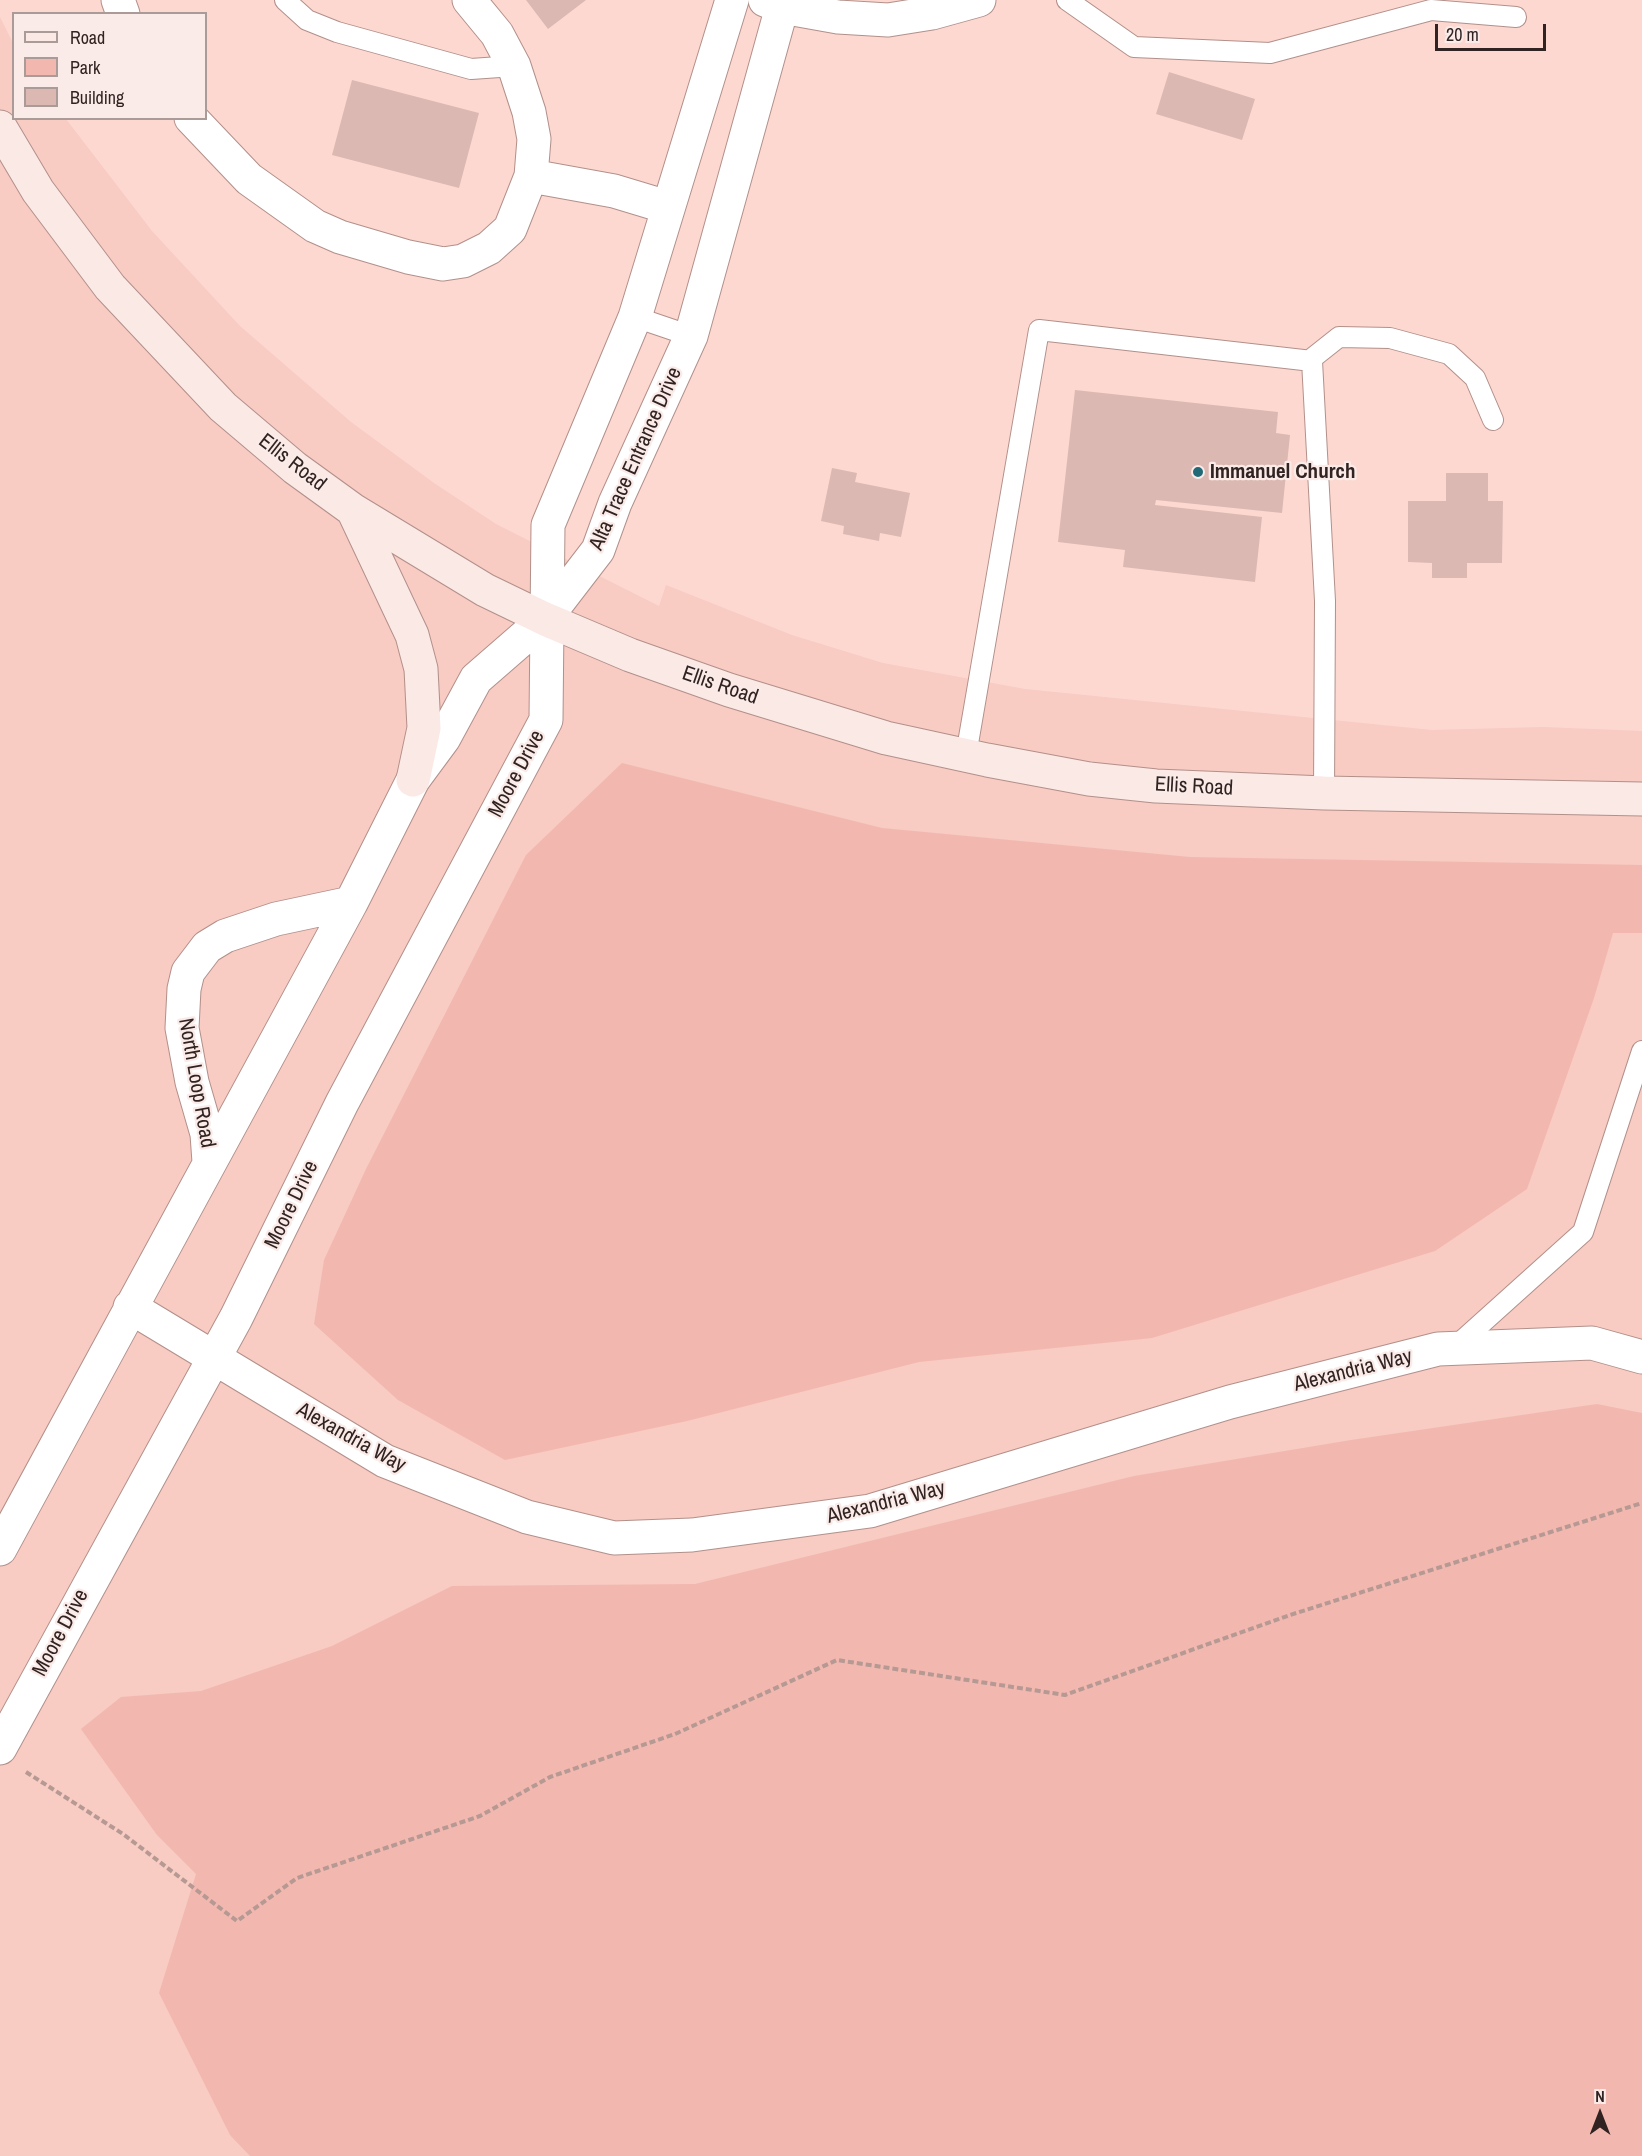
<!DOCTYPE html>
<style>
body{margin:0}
#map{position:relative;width:1642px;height:2156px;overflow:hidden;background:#fdd8d1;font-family:"Archivo Narrow",sans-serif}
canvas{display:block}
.legend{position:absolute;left:12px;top:12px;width:195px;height:108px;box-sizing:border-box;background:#faebe8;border:2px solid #aa9b98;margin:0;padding:8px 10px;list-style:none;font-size:18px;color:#312321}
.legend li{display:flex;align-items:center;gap:12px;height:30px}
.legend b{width:30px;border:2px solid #aa9b98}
.north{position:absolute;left:1570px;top:2084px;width:60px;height:60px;-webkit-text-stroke:4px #faebe8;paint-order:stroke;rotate:0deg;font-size:16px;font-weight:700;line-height:24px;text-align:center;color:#312321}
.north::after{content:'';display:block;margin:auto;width:21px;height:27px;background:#312321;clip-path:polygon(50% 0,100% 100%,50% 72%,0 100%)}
.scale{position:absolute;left:1435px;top:24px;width:111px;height:27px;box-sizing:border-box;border:3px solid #312321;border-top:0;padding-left:8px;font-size:18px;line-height:21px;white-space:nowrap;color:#312321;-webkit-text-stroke:4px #faebe8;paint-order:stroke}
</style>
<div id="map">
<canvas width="1642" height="2156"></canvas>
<ul class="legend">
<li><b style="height:8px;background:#fbe9e6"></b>Road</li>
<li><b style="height:16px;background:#f2b8af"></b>Park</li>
<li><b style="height:16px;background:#dcb8b2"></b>Building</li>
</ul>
<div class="north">N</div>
<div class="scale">20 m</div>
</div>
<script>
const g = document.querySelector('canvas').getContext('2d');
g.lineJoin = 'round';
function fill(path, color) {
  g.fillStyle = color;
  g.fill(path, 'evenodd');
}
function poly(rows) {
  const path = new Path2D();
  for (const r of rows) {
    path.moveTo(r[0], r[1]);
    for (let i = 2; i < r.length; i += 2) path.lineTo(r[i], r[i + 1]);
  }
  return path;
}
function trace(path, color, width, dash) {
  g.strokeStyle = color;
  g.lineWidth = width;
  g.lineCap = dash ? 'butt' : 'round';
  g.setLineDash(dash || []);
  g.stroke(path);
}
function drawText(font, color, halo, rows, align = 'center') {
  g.font = font + ' "Archivo Narrow",sans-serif';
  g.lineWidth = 4.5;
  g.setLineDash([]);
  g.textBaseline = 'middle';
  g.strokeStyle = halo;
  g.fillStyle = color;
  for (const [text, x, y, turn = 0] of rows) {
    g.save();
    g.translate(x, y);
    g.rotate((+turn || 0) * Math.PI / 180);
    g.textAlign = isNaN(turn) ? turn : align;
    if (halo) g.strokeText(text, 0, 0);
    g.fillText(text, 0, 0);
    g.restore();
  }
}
const built = poly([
 [0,17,13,43,14,118,66,119,152,231,240,326,351,422,434,483,496,524,659,606,666,585,792,635,883,663,1025,689,1432,730,1543,727,1642,731,1642,2156,0,2156]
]);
const green = poly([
 [622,763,882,828,1190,857,1642,865,1642,933,1613,933,1594,998,1527,1189,1435,1251,1152,1338,919,1362,687,1421,505,1460,398,1400,314,1324,324,1260,366,1169,526,855],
 [1597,1404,1642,1413,1642,2156,250,2156,230,2135,159,1993,196,1874,157,1835,81,1729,121,1697,201,1691,332,1646,452,1586,695,1584,1134,1476,1351,1440]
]);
const building = poly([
 [526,0,586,0,548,29],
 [1169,72,1255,99,1242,140,1156,114],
 [352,80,479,113,459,188,332,155],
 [1075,390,1278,412,1276,433,1290,435,1282,513,1156,500,1155,505,1262,517,1255,582,1123,567,1125,550,1058,542],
 [832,468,857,473,855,482,910,493,901,537,880,533,879,541,843,534,844,526,821,521],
 [1446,473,1488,473,1488,501,1503,501,1502,563,1467,563,1467,578,1432,578,1432,563,1408,562,1408,501,1446,501]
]);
const path = poly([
 [26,1772,123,1834,237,1921,297,1878,480,1816,550,1777,675,1734,837,1660,1065,1695,1290,1615,1642,1503]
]);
const lane = poly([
 [285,0,307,20,337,32,471,69,514,66],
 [1067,0,1134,47,1270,53,1431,10,1516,17],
 [635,317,691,336],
 [1310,360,1339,337,1390,338,1449,354,1475,378,1493,420],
 [966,755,1039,330,1312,361,1325,601,1324,793],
 [1454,1348,1583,1232,1642,1051]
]);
const street = poly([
 [118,0,123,14],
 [765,0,782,7,838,17,888,20,932,13,979,0],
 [191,118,249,179,315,226,340,237,408,257,443,264,463,261,489,248,510,229,531,176,534,139,529,112,514,66,497,34,469,0],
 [531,176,614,191,667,207],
 [209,1162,207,1134,192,1082,182,1028,184,989,188,972,207,947,225,936,276,919,351,903],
 [130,1307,385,1461,527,1517,614,1538,692,1535,870,1511,1230,1402,1438,1349,1592,1343,1642,1357],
 [0,1549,351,903,413,780,444,738,476,679,545,619,598,550,615,503,691,336,782,7],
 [0,1748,236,1318,342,1103,546,720,548,525,635,317,732,0]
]);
const secondary = poly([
 [0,127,38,191,110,287,223,407,295,468,353,510,485,590,545,619,630,655,729,690,886,738,987,760,1089,779,1156,786,1324,793,1642,799],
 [353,510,412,635,421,669,424,728,413,780]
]);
const markers = [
 [1198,472,6,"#216976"]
];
const streetNames = [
 ["Alta Trace Entrance Drive",636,459,-66],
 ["Ellis Road",292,463,38],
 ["Ellis Road",720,686,19],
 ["Moore Drive",517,774,-62],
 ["Ellis Road",1194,787,3],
 ["North Loop Road",196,1083,80],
 ["Moore Drive",292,1205,-64],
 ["Alexandria Way",1353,1371,-14],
 ["Alexandria Way",351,1438,29],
 ["Alexandria Way",886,1503,-14],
 ["Moore Drive",61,1633,-62]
];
const poiNames = [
 ["Immanuel Church",1210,472]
];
fill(built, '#f8cbc3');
fill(green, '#f2b8af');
fill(building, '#dcb8b2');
trace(lane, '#b2908a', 22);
trace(street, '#b2908a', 35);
trace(secondary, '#b2908a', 35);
trace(path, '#b69993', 4, [6, 3]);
trace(lane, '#fff', 20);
trace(street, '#fff', 33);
trace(secondary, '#fbe9e6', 33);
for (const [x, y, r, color] of markers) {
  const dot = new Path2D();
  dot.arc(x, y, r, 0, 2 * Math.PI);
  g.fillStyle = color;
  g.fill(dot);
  trace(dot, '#faebe8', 2);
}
drawText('21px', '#312321', '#faebe8', streetNames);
drawText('bold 21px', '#312321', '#faebe8', poiNames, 'left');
</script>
